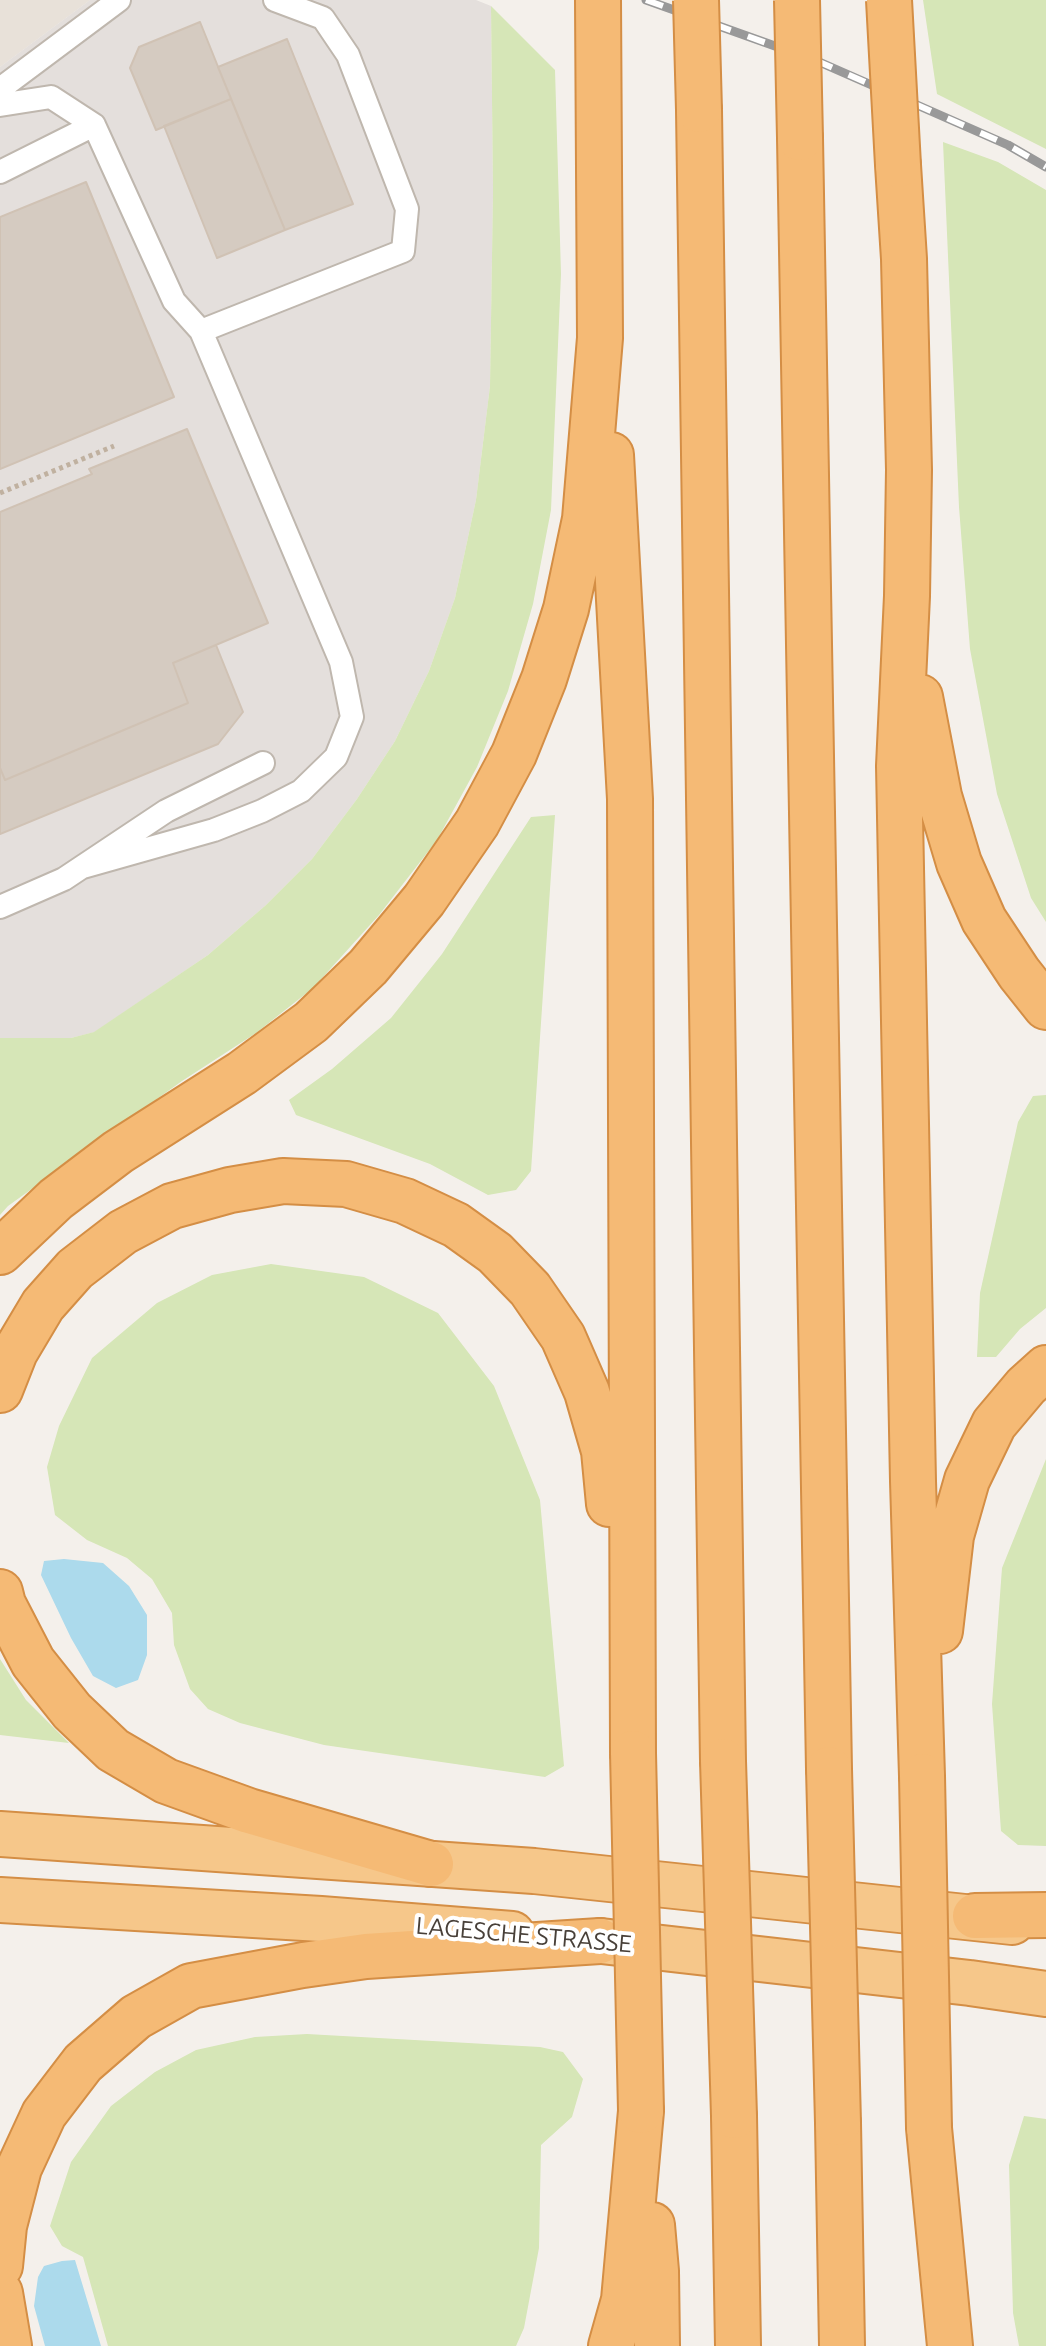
<!DOCTYPE html>
<style>
body{margin:0}
canvas{display:block;background:#f4f0eb}
</style>
<canvas width="1046" height="2346"></canvas>
<script>
const g = document.querySelector('canvas').getContext('2d');
g.lineJoin = 'round';
function fill(path, color) {
  g.fillStyle = color;
  g.fill(path, 'evenodd');
}
function poly(rows) {
  const path = new Path2D();
  for (const r of rows) {
    path.moveTo(r[0], r[1]);
    for (let i = 2; i < r.length; i += 2) path.lineTo(r[i], r[i + 1]);
  }
  return path;
}
function trace(path, color, width, dash) {
  g.strokeStyle = color;
  g.lineWidth = width;
  g.lineCap = dash ? 'butt' : 'round';
  g.setLineDash(dash || []);
  g.stroke(path);
}
function drawText(font, color, halo, rows, align = 'center') {
  g.font = font + ' Ubuntu,sans-serif';
  g.lineWidth = 8;
  g.setLineDash([]);
  g.textBaseline = 'middle';
  g.strokeStyle = halo;
  g.fillStyle = color;
  for (const [text, x, y, turn = 0] of rows) {
    g.save();
    g.translate(x, y);
    g.rotate((+turn || 0) * Math.PI / 180);
    g.textAlign = isNaN(turn) ? turn : align;
    if (halo) g.strokeText(text, 0, 0);
    g.fillText(text, 0, 0);
    g.restore();
  }
}
const residential = poly([
 [0,0,90,0,0,67]
]);
const industrial = poly([
 [90,0,476,0,491,6,493,192,490,386,476,500,455,598,429,671,395,741,357,799,312,859,266,905,208,955,95,1032,71,1038,0,1038,0,67]
]);
const green = poly([
 [923,0,1046,0,1046,149,937,94],
 [491,6,555,70,561,274,551,510,533,604,508,691,477,767,437,840,379,915,313,988,256,1033,182,1081,8,1206,0,1215,0,1038,71,1038,94,1032,208,955,266,905,312,859,357,799,395,741,429,671,455,598,476,500,490,386,493,192],
 [943,142,998,162,1046,190,1046,922,1031,898,997,794,970,649,959,507],
 [555,815,531,1171,516,1190,488,1195,430,1164,296,1115,289,1100,332,1069,391,1018,442,954,531,817],
 [1046,1095,1046,1308,1020,1329,996,1357,977,1357,980,1293,1018,1122,1033,1096],
 [271,1264,364,1277,438,1313,494,1386,540,1500,564,1766,545,1777,324,1745,240,1723,208,1709,190,1689,174,1645,172,1613,152,1579,127,1558,87,1540,55,1515,47,1467,59,1426,92,1358,157,1303,212,1275],
 [1046,1459,1046,1846,1018,1845,1001,1831,992,1704,1002,1568],
 [0,1659,26,1700,69,1743,0,1735],
 [307,2034,540,2047,563,2052,583,2079,572,2117,541,2145,539,2248,524,2328,516,2346,108,2346,83,2257,62,2246,50,2226,71,2162,111,2106,155,2072,196,2050,255,2037],
 [1024,2116,1046,2119,1046,2346,1019,2346,1013,2313,1009,2165]
]);
const water = poly([
 [64,1559,103,1563,129,1586,147,1615,147,1655,138,1680,116,1688,93,1676,71,1638,41,1575,44,1561],
 [75,2260,101,2346,45,2346,34,2306,38,2277,44,2266,62,2261]
]);
const building = poly([
 [200,22,231,99,156,130,130,68,139,47,200,22],
 [287,39,353,204,285,230,218,67,287,39],
 [231,99,285,230,217,258,164,126,231,99],
 [86,182,174,397,0,469,0,217,86,182],
 [187,429,268,623,173,663,188,703,5,780,0,768,0,512,92,474,89,469,187,429],
 [216,645,243,712,218,744,0,834,0,768,5,780,188,703,173,663,216,645]
]);
const path = poly([
 [0,493,114,446]
]);
const service = poly([
 [0,89,119,0],
 [0,105,51,97,94,125],
 [0,172,94,125,174,301,201,331],
 [83,867,214,830,262,811,301,791,336,757,352,717,341,662,201,331,403,251,407,209,348,55,323,18,275,0],
 [0,907,64,879,166,811,263,763]
]);
const trunk = poly([
 [0,1834,534,1871,1012,1922],
 [0,1900,321,1919,512,1934],
 [601,1941,970,1983,1046,1994]
]);
const motorway = poly([
 [699,110,723,1761],
 [800,138,829,1769],
 [898,165,904,259,909,470,907,596,899,766,913,1481,922,1776],
 [611,455,630,799,633,1753],
 [920,697,939,796,959,863,984,920,1019,973,1046,1007],
 [0,1252,56,1199,118,1152,242,1073,311,1022,368,967,424,900,477,823,514,754,544,679,566,609,585,519,600,338,598,0],
 [0,1390,15,1352,43,1305,75,1269,123,1232,172,1206,230,1190,283,1181,346,1184,405,1201,456,1225,495,1253,530,1289,563,1337,587,1392,604,1451,609,1504],
 [0,1592,3,1604,33,1662,72,1711,113,1750,166,1781,249,1811,431,1864],
 [940,1631,951,1536,967,1480,994,1424,1026,1386,1046,1368],
 [975,1916,1046,1915],
 [734,2116,738,2346],
 [838,2123,842,2346],
 [929,2128,950,2346],
 [652,2225,656,2271,657,2346],
 [0,2266,4,2226,19,2168,44,2114,83,2063,136,2017,191,1986,303,1965,366,1956,600,1941],
 [0,2293,9,2346],
 [611,2346,624,2300,641,2111]
]);
const rail = poly([
 [646,0,817,61,1008,145,1046,167]
]);
const motorwayBridge = poly([
 [696,0,699,110],
 [797,0,800,138],
 [889,0,898,165],
 [633,1753,641,2111],
 [723,1761,734,2116],
 [829,1769,838,2123],
 [922,1776,929,2128]
]);
const streetNames = [
 ["LAGESCHE STRASSE",524,1935,5]
];
fill(residential, '#e8e1d9');
fill(industrial, '#e4dfdc');
fill(green, '#d6e6b7');
fill(water, '#acdaec');
fill(building, '#d5cbc1');
trace(building, '#d0c2b4', 2);
trace(service, '#bfb7ae', 26);
trace(trunk, '#d48e45', 48);
trace(motorway, '#d48e45', 48);
trace(path, '#c0b1a0', 5, [4, 4]);
trace(service, '#fff', 22);
trace(trunk, '#f6c78a', 44);
trace(motorway, '#f5ba75', 44);
trace(rail, '#999', 9);
trace(rail, '#fff', 6, [18]);
trace(motorwayBridge, '#d48e45', 48, []);
trace(motorwayBridge, '#f5ba75', 44);
drawText('24px', '#484039', '#fff', streetNames);
</script>
